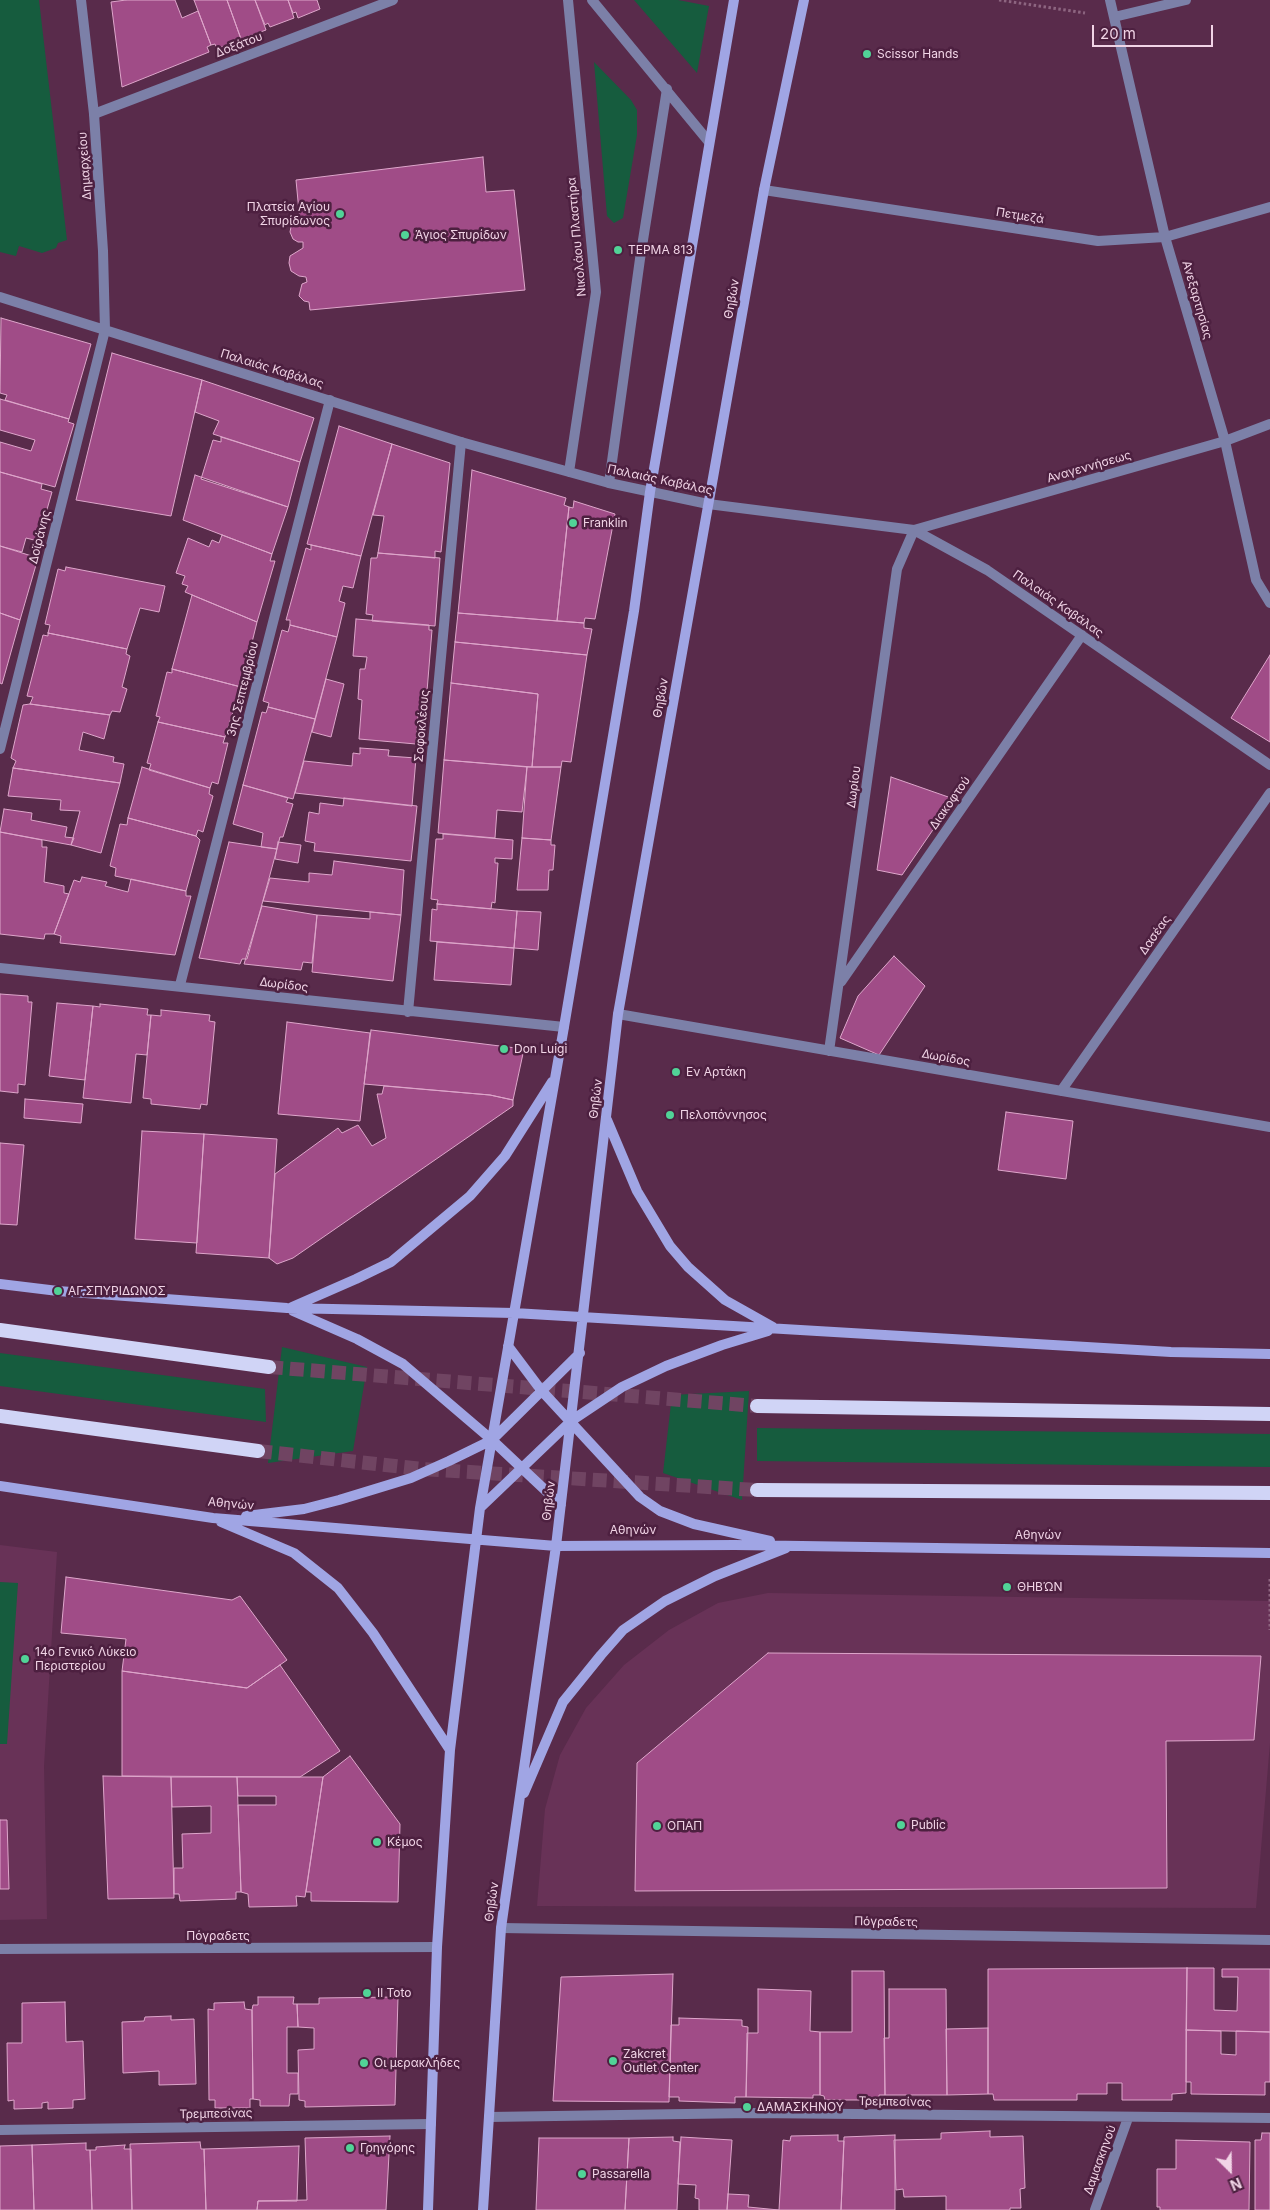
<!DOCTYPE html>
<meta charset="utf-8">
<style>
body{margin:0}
#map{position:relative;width:1270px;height:2210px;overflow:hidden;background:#592b4b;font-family:Inter,sans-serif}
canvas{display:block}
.north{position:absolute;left:1205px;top:2145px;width:50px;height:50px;-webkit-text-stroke:4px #4d2040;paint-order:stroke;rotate:157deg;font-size:14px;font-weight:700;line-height:20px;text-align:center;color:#f1d4e6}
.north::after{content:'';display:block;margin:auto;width:18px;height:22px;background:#f1d4e6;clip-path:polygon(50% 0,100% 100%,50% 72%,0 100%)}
.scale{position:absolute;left:1092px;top:25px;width:121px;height:22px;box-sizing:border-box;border:2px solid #f1d4e6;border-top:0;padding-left:6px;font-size:15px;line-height:18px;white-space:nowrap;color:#f1d4e6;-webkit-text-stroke:4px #4d2040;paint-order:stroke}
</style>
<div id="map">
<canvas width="1270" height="2210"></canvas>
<div class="north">N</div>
<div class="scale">20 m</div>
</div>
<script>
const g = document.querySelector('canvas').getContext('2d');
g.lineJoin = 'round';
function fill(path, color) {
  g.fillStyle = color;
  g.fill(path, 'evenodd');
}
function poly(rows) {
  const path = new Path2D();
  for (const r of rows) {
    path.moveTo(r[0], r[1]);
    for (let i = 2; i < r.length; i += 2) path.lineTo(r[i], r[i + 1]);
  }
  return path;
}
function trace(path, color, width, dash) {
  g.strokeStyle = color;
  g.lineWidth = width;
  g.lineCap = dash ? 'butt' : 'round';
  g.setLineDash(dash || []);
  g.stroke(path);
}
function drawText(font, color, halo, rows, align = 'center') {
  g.font = font + ' Inter,sans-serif';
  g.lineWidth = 5;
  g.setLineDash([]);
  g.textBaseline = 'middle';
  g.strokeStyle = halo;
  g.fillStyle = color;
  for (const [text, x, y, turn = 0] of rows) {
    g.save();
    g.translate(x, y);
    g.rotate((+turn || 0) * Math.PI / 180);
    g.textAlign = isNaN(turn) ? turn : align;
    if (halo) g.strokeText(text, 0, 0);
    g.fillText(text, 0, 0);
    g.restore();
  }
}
const built = poly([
 [0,1545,57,1552,44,1766,47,1919,0,1920],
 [768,1593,1270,1601,1270,1743,1256,1908,537,1906,545,1809,560,1755,586,1708,624,1665,669,1630,718,1603]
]);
const green = poly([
 [0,0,39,0,67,240,58,243,56,248,42,253,19,246,16,256,0,252],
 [634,0,678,0,709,6,697,73],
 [594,62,631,100,637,110,637,135,623,218,614,223,607,216],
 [282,1347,367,1367,353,1451,268,1463],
 [0,1353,265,1389,266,1422,0,1386],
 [749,1391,742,1500,663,1473,672,1395],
 [757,1428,1270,1434,1270,1467,757,1461],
 [0,1582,18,1583,7,1744,0,1744]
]);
const building = poly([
 [126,0,175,0,182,18,198,11,211,45,207,47,209,52,122,87,111,2,126,0],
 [194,0,227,0,241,39,217,49,215,44,211,45,194,0],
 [227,0,255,0,266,30,241,39,227,0],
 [255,0,288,0,294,18,270,27,268,23,265,25,255,0],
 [288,0,317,0,320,9,298,18,296,12,293,13,288,0],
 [483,157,486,192,514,190,525,290,310,310,309,302,304,301,299,296,302,284,307,282,306,277,299,276,291,271,289,263,290,256,303,248,303,242,298,242,293,239,290,232,291,227,300,222,296,180,483,157],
 [1,318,91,344,69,419,5,400,7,395,0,393,1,318],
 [112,353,202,380,171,516,76,500,112,353],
 [202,380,314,418,300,462,213,434,219,421,195,412,202,380],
 [0,399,69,419,68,422,74,424,55,487,0,472,0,442,31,451,35,440,0,430,0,399],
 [339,426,392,444,361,556,307,544,339,426],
 [221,437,300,462,288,507,201,479,213,440,221,442,221,437],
 [392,444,450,463,441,552,435,551,435,558,378,553,384,516,373,515,392,444],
 [472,470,566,498,564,505,569,507,557,621,458,613,472,470],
 [0,472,42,484,41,489,52,492,38,541,26,538,22,552,0,546,0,472],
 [195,475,288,507,272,554,183,520,195,475],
 [574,501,615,514,595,619,585,618,584,623,557,621,569,507,573,508,574,501],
 [222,535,272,554,270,561,275,561,257,622,185,592,188,586,182,584,185,576,176,573,188,538,209,547,212,540,219,543,222,535],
 [311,545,361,556,353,588,343,586,339,601,345,603,337,637,290,625,290,620,286,620,306,548,311,550,311,545],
 [0,546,38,558,20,620,0,613,0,546],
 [378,553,440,558,435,626,372,621,373,615,366,614,371,558,377,558,378,553],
 [66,567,165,586,159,612,140,608,127,649,48,633,50,625,45,624,58,569,65,571,66,567],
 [192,595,257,622,241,687,172,669,192,595],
 [0,613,20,620,2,684,0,683,0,613],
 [458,613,584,623,584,628,592,629,587,655,455,642,458,613],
 [356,619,429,625,429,630,432,630,425,716,418,715,416,744,359,739,362,700,358,699,360,669,365,669,367,657,353,656,356,619],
 [290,625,337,637,315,719,268,707,269,703,263,701,282,630,288,632,290,625],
 [48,633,127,649,126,654,130,656,122,687,127,689,120,712,112,711,110,715,30,704,33,697,27,696,43,635,48,636,48,633],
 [455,642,587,655,571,762,562,761,561,767,532,767,538,694,451,683,455,642],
 [1270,655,1270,742,1231,718,1270,655],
 [172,669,241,687,225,737,158,722,160,717,156,716,167,672,172,673,172,669],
 [326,679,344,684,331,737,312,732,326,679],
 [451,683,538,694,532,767,444,760,451,683],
 [30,704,110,715,104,739,83,732,79,750,114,757,113,762,124,764,120,783,13,768,16,761,11,758,23,705,30,704],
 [268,707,315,719,293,799,243,785,262,712,266,713,268,707],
 [158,722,225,737,223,743,228,743,218,784,212,782,210,788,149,770,151,764,147,763,158,722],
 [360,748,389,750,388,756,416,758,412,806,295,793,304,761,352,766,353,753,360,754,360,748],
 [444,760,527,767,522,812,497,810,495,838,438,833,444,760],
 [142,767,210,788,209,794,213,796,203,832,198,830,196,836,128,818,142,767],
 [527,767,561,767,551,840,522,838,527,767],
 [13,768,120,783,101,853,71,845,80,811,60,810,61,800,8,796,13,768],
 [891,777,954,799,902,875,877,870,891,777],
 [243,785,288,798,286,802,293,804,283,837,280,837,277,849,261,847,263,833,233,824,243,785],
 [344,798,417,806,411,861,314,851,315,843,305,841,309,812,319,814,320,803,343,806,344,798],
 [4,809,32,813,31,820,67,827,65,837,74,838,71,845,0,832,4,809],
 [128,818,196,836,200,840,186,891,115,876,116,868,110,866,120,824,127,825,128,818],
 [0,832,42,840,42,847,47,847,44,882,64,886,64,893,69,894,54,934,45,934,44,939,0,934,0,832],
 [443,834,513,840,512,859,495,858,495,863,498,863,495,903,492,902,491,909,437,904,438,900,431,899,436,839,443,839,443,834],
 [522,838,551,840,551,845,555,845,553,870,549,870,548,890,517,890,522,838],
 [229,842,277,849,247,959,242,959,240,964,199,958,229,842],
 [278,842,301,845,298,863,275,859,278,842],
 [334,861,404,870,401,915,263,901,270,878,309,882,309,873,332,875,334,861],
 [82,877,107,882,105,886,128,892,131,879,186,891,186,896,191,896,175,955,60,943,61,936,54,934,74,880,80,882,82,877],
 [437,904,517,911,514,948,430,941,432,909,437,910,437,904],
 [262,906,317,915,312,963,303,962,301,970,244,964,262,906],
 [517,911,541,912,538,950,514,948,517,911],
 [370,912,401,915,393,981,312,972,317,915,370,919,370,912],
 [437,942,514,948,511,985,434,980,437,942],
 [894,956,925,986,879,1055,840,1038,858,996,894,956],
 [0,994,28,996,28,1002,32,1002,25,1085,18,1084,18,1093,0,1091,0,994],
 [57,1003,93,1006,85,1080,49,1076,57,1003],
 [100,1004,148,1009,147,1015,151,1015,147,1055,136,1054,131,1103,83,1098,93,1006,100,1007,100,1004],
 [161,1010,210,1015,209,1021,215,1022,207,1105,201,1104,200,1109,151,1104,151,1099,143,1098,151,1015,161,1016,161,1010],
 [287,1022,370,1033,360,1121,278,1114,287,1022],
 [371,1030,524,1049,513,1100,490,1095,364,1084,371,1030],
 [384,1086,490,1095,513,1100,513,1106,293,1258,277,1264,269,1258,275,1174,338,1128,342,1133,358,1125,372,1146,386,1138,377,1094,382,1094,384,1086],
 [25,1099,83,1104,81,1123,24,1118,25,1099],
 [1006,1112,1073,1121,1066,1179,998,1170,1006,1112],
 [142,1131,204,1134,197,1243,135,1239,142,1131],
 [204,1134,277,1139,269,1258,196,1253,204,1134],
 [0,1143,24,1145,17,1225,0,1224,0,1143],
 [66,1577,232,1600,240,1596,287,1660,247,1688,122,1671,126,1639,61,1633,66,1577],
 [768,1653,1261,1656,1254,1740,1166,1741,1167,1888,635,1891,637,1763,768,1653],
 [280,1665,340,1751,300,1777,122,1776,122,1671,247,1688,280,1665],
 [350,1756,400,1824,398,1902,311,1901,311,1892,306,1892,323,1777,350,1756],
 [103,1776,171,1777,174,1898,108,1899,103,1776],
 [171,1777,237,1777,241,1892,236,1892,236,1899,180,1901,179,1894,174,1894,174,1868,183,1868,182,1834,211,1833,211,1806,172,1807,171,1777],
 [237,1777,323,1777,305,1897,296,1896,297,1906,249,1907,248,1894,241,1892,238,1805,276,1805,276,1796,238,1796,237,1777],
 [0,1820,7,1820,9,1889,0,1889,0,1820],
 [1187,1968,1214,1968,1214,2010,1237,2011,1238,1977,1222,1977,1222,1969,1270,1969,1270,2032,1186,2030,1187,1968],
 [1187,1968,1186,2093,1172,2094,1172,2100,1122,2100,1122,2083,1107,2083,1107,2094,1077,2094,1077,2100,994,2100,993,2094,988,2094,988,1969,1187,1968],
 [852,1971,884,1971,885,2095,879,2095,879,2100,825,2100,824,2096,820,2095,820,2032,852,2032,852,1971],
 [673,1974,669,2102,553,2101,561,1977,673,1974],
 [758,1989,811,1991,810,2031,820,2032,820,2095,813,2095,813,2098,746,2097,747,2033,758,2033,758,1989],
 [889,1989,946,1989,947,2095,885,2095,884,2038,889,2038,889,1989],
 [258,1997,294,1997,293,2004,297,2004,298,2027,287,2027,287,2073,298,2073,298,2094,290,2094,289,2106,260,2106,260,2100,253,2099,252,2010,253,2005,258,2005,258,1997],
 [398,1997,395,2105,305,2107,305,2101,299,2100,298,2050,314,2049,314,2028,298,2027,297,2004,319,2004,319,1998,398,1997],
 [65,2002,66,2042,83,2041,85,2099,73,2100,73,2108,48,2109,48,2102,42,2103,42,2108,14,2109,14,2100,8,2101,7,2043,22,2043,22,2003,65,2002],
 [244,2002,245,2009,252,2010,253,2099,250,2099,250,2108,215,2108,215,2100,209,2100,208,2009,214,2010,214,2003,244,2002],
 [171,2016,171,2020,194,2019,196,2084,159,2085,159,2071,123,2073,122,2022,144,2021,145,2017,171,2016],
 [679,2018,742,2020,742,2026,748,2027,746,2097,735,2097,735,2103,679,2101,679,2097,669,2097,671,2025,679,2025,679,2018],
 [988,2028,988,2094,947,2095,946,2029,988,2028],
 [1186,2030,1221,2031,1221,2054,1236,2055,1236,2031,1270,2032,1270,2082,1265,2082,1265,2095,1191,2094,1191,2082,1186,2082,1186,2030],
 [990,2131,990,2137,1023,2136,1025,2188,1020,2189,1021,2208,1010,2208,1010,2210,946,2210,946,2196,904,2197,903,2189,896,2190,894,2140,941,2139,941,2133,990,2131],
 [1262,2133,1270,2133,1270,2210,1255,2210,1255,2140,1261,2140,1262,2133],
 [838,2135,838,2141,844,2141,841,2210,779,2210,783,2140,790,2141,791,2136,838,2135],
 [895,2135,895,2210,841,2210,844,2137,895,2135],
 [390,2136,386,2210,257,2210,258,2201,307,2200,305,2138,390,2136],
 [673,2137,673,2141,680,2142,677,2210,625,2210,629,2138,673,2137],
 [681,2137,732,2140,727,2210,699,2210,699,2199,695,2198,696,2185,678,2184,681,2137],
 [539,2138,629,2138,625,2210,536,2210,539,2138],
 [1176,2140,1250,2142,1249,2210,1160,2210,1160,2207,1157,2207,1157,2169,1176,2169,1176,2140],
 [200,2142,201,2149,204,2149,206,2210,132,2210,130,2144,200,2142],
 [86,2143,86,2150,90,2150,92,2210,34,2210,32,2145,86,2143],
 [32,2145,34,2210,0,2210,0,2146,32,2145],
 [125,2145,124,2149,131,2149,132,2210,92,2210,90,2150,96,2150,96,2147,125,2145],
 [299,2146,297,2201,258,2201,257,2210,206,2210,204,2149,299,2146],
 [728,2194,749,2195,748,2207,779,2210,727,2210,728,2194]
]);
const trunkTunnel = poly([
 [269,1367,757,1406],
 [258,1451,422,1469,757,1490]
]);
const path = poly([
 [999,0,1085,13],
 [1270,1579,1270,1630]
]);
const minor = poly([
 [1110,0,1165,237,1225,441,1256,580,1270,603],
 [1114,17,1186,0],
 [94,114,393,0],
 [764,190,1098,241,1165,237,1270,207],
 [609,483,640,259,667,89],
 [708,504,914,530,987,570,1270,765],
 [914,530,1225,441,1270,424],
 [0,749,105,330],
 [0,968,564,1027],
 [841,982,1082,635],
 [180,985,330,400],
 [408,1012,461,442],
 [618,1014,1270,1127],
 [829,1051,897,569,914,530],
 [1061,1091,1270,793],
 [501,1928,1270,1940],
 [0,1949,437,1947],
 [489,2117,751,2113,1270,2118],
 [0,2130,431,2124],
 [1095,2210,1128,2118]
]);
const tertiary = poly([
 [81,0,94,114,103,251,105,330],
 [568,0,596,292,569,472],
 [592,0,709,142],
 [0,297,461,442,609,483,708,504]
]);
const secondary = poly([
 [607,1120,637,1191,670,1246,688,1267,725,1300,773,1327],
 [0,1284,58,1291,287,1308,514,1313,1171,1352,1270,1354],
 [292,1307,356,1279,391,1262,470,1196,505,1156,552,1082],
 [293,1311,357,1339,403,1364,492,1440,561,1505],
 [508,1346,541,1390,640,1497,660,1511,694,1524,770,1541],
 [0,1486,213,1518,556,1546,735,1545,1270,1553],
 [480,1508,571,1421,622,1387,666,1366,722,1345,768,1331],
 [246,1516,304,1509,339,1500,411,1478,449,1461,492,1440,580,1353],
 [221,1522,294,1553,338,1588,373,1633,450,1750],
 [524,1793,563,1702,601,1655,623,1630,665,1601,715,1576,786,1548],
 [428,2210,437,1947,450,1750,480,1508,564,1027,634,611,650,492,734,0],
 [483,2210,501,1928,556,1546,618,1014,764,190,804,0]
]);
const trunk = poly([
 [0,1330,269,1367],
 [757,1406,1270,1414],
 [0,1416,258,1451],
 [757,1490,1270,1493]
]);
const markers = [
 [867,54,5,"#51d397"],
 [340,214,5,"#51d397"],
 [405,235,5,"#51d397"],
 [618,250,5,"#51d397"],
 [573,523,5,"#51d397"],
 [504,1049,5,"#51d397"],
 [676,1072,5,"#51d397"],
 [670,1115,5,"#51d397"],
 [58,1291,5,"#51d397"],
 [1007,1587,5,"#51d397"],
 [25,1659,5,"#51d397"],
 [901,1825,5,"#51d397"],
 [657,1826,5,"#51d397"],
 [377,1842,5,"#51d397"],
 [367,1993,5,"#51d397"],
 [613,2061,5,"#51d397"],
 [364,2063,5,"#51d397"],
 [747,2107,5,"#51d397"],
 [350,2148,5,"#51d397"],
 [582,2174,5,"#51d397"]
];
const streetNames = [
 ["Δοξάτου",239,45,-21],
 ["Δημαρχείου",85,166,-94],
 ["Πετμεζά",1020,216,9],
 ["Νικολάου Πλαστήρα",577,237,-95],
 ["Θηβών",732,299,-80],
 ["Ανεξαρτησίας",1197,300,74],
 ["Παλαιάς Καβάλας",272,369,17],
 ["Αναγεννήσεως",1089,467,-16],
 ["Παλαιάς Καβάλας",660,480,12],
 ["Δοϊράνης",40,537,-76],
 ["Παλαιάς Καβάλας",1058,604,35],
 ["3ης Σεπτεμβρίου",243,689,-76],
 ["Θηβών",661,698,-80],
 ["Σοφοκλέους",422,726,-85],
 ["Δωρίου",854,787,-82],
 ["Διακοφτού",950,803,-55],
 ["Δασέας",1155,935,-55],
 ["Δωρίδος",284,985,7],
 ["Δωρίδος",946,1058,10],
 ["Θηβών",596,1099,-83],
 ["Θηβών",549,1501,-83],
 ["Αθηνών",231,1504,5],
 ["Αθηνών",633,1530],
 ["Αθηνών",1038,1535],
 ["Θηβών",492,1902,-82],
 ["Πόγραδετς",886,1922,1],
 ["Πόγραδετς",218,1936],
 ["Τρεμπεσίνας",895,2102,1],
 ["Τρεμπεσίνας",216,2114,-1],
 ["Δαμασκηνού",1100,2160,-70]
];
const poiNames = [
 ["Scissor Hands",877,54],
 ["Πλατεία Αγίου",330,207,"right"],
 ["Σπυρίδωνος",330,221,"right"],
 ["Άγιος Σπυρίδων",415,235],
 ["ΤΕΡΜΑ 813",628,250],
 ["Franklin",583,523],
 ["Don Luigi",514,1049],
 ["Εν Αρτάκη",686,1072],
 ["Πελοπόννησος",680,1115],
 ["ΑΓ.ΣΠΥΡΙΔΩΝΟΣ",68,1291],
 ["ΘΗΒΏΝ",1017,1587],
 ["14ο Γενικό Λύκειο",35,1652],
 ["Περιστερίου",35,1666],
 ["Public",911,1825],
 ["ΟΠΑΠ",667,1826],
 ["Κέμος",387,1842],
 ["Il Toto",377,1993],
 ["Zakcret",623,2054],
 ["Outlet Center",623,2068],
 ["Οι μερακλήδες",374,2063],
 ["ΔΑΜΑΣΚΗΝΟΥ",757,2107],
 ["Γρηγόρης",360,2148],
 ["Passarella",592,2174]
];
fill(built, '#683257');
fill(green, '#165c3e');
fill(building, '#a04c87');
trace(building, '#dea6cb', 1);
trace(trunkTunnel, '#704462', 14, [14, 7]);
trace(path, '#8d6580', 3, [2.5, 2.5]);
trace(minor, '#7c80a8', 10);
trace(tertiary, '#7c80a8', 10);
trace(secondary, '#a0a5e4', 10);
trace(trunk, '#d0d4f6', 14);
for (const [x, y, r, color] of markers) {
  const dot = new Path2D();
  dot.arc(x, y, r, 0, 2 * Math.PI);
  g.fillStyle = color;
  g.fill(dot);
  trace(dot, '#4d2040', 2);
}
drawText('12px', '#f1d4e6', '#4d2040', streetNames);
drawText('12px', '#f1d4e6', '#4d2040', poiNames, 'left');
</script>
